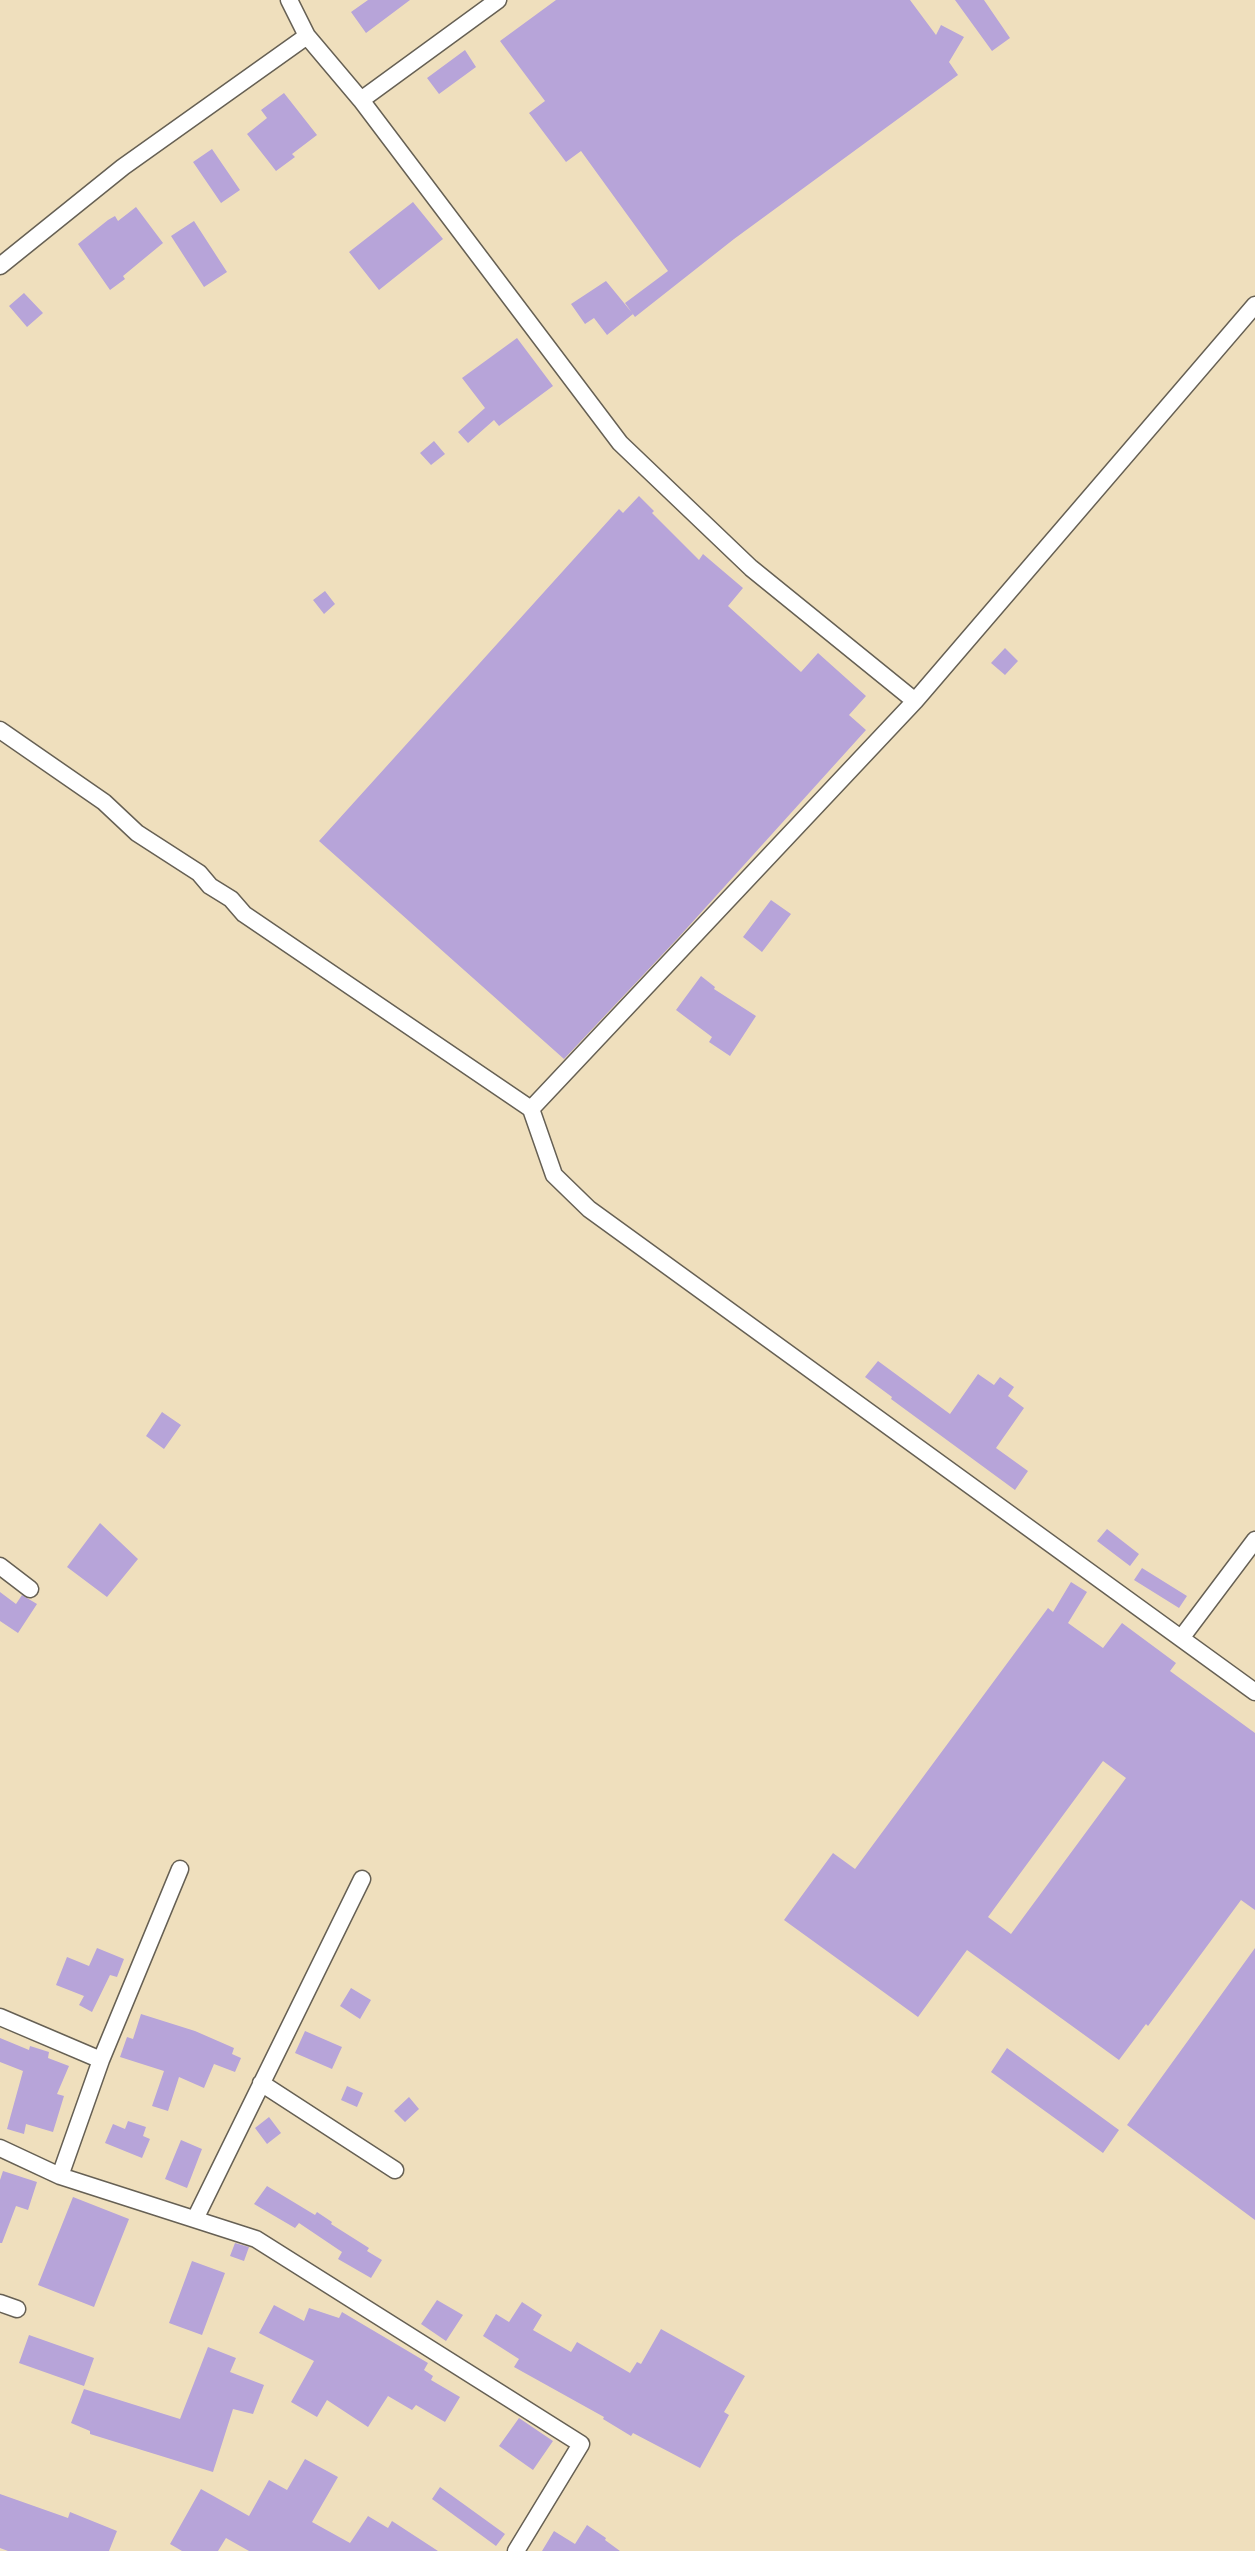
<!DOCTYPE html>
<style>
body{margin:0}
canvas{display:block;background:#efdfbd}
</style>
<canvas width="1255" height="2551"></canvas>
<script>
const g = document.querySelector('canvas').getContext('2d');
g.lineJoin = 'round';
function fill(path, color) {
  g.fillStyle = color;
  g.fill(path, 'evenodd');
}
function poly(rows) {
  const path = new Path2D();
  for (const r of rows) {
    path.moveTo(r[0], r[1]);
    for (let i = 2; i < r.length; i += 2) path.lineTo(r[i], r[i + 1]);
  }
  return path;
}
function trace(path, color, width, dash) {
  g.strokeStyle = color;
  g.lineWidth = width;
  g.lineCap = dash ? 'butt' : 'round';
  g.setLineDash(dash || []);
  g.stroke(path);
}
const building = poly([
 [368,0,410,0,366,33,351,12],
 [556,0,910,0,936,35,941,25,964,37,949,62,958,75,734,239,635,317,625,303,668,271,581,151,566,162,529,113,545,101,500,41],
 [955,0,984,0,1010,38,992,51],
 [465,50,476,67,439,94,427,78],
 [284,93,317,135,292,154,295,157,276,171,247,134,267,118,261,110],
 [212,149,240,190,221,203,193,162],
 [413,202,443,239,379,290,349,252],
 [136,207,163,243,123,276,125,279,110,290,78,244,108,220,115,216,118,221],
 [194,221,227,272,204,287,171,236],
 [606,281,633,314,607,335,594,318,585,324,571,304],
 [24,293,43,313,27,327,9,306],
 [517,338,553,386,499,426,494,420,468,443,458,432,485,408,462,378],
 [434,441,445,454,431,465,420,453],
 [639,496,654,511,652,513,699,560,703,554,743,588,728,606,801,672,818,653,866,696,849,715,866,730,678,938,564,1059,319,841,619,509,623,513],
 [325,591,335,604,324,614,313,600],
 [1005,648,1018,661,1005,675,991,663],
 [771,900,791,914,762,952,743,937],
 [701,976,715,987,714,989,756,1016,730,1056,709,1042,712,1037,676,1010],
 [878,1361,950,1414,978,1374,994,1385,1000,1377,1014,1387,1008,1396,1024,1408,996,1448,1028,1471,1015,1490,891,1399,892,1397,865,1377],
 [162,1412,181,1425,164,1449,146,1436],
 [100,1523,138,1559,107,1597,67,1567],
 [1107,1529,1139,1554,1130,1566,1097,1541],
 [1142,1568,1187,1596,1179,1608,1134,1580],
 [1071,1582,1087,1592,1068,1623,1103,1648,1122,1623,1176,1663,1170,1671,1255,1733,1255,1910,1241,1900,1148,2026,1146,2024,1119,2060,967,1950,918,2017,784,1920,833,1853,855,1869,1048,1608,1053,1612],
 [1103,1761,1126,1778,1011,1934,988,1917],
 [0,1592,16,1604,22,1595,37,1604,18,1633,0,1621],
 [97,1948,124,1959,117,1977,110,1975,92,2012,79,2005,84,1996,56,1985,67,1957,89,1966],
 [1255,1948,1255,2220,1127,2125],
 [351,1988,371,2000,360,2019,340,2006],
 [141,2014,195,2031,234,2048,232,2054,241,2058,235,2072,214,2064,204,2088,179,2077,168,2111,152,2106,164,2071,120,2057,127,2037,133,2039],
 [305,2031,342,2047,332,2069,295,2053],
 [0,2038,29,2050,30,2046,49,2052,48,2058,69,2066,57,2094,64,2096,53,2132,26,2124,24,2134,7,2129,23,2071,0,2062],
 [1007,2048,1119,2130,1103,2153,991,2072],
 [347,2086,363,2093,357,2107,341,2100],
 [409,2097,419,2109,405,2122,394,2111],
 [269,2117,281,2133,267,2144,255,2128],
 [128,2121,146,2127,143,2136,150,2139,142,2158,105,2143,113,2124,125,2129],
 [181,2140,202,2149,187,2188,165,2179],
 [3,2171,37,2182,28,2210,16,2206,2,2243,0,2243,0,2180],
 [267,2186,315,2215,317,2212,332,2222,331,2224,369,2248,367,2251,382,2260,371,2278,338,2259,342,2252,299,2223,295,2228,254,2204],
 [73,2197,129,2219,94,2307,38,2285],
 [235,2243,249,2247,244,2261,230,2256],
 [192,2261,225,2273,202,2335,169,2323],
 [437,2300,463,2315,446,2341,421,2324],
 [522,2302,542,2315,533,2330,571,2352,577,2342,630,2373,637,2362,641,2364,661,2329,745,2376,724,2412,729,2415,700,2468,633,2433,631,2436,603,2419,604,2417,514,2367,519,2359,483,2336,496,2314,509,2322],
 [274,2305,304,2321,309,2308,339,2318,342,2312,428,2363,424,2370,433,2376,431,2380,460,2397,445,2422,416,2405,412,2410,388,2396,368,2427,327,2400,317,2417,291,2402,314,2361,259,2333],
 [29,2335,94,2358,84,2386,19,2363],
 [208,2347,236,2358,230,2372,264,2385,253,2414,233,2409,213,2472,90,2434,90,2431,71,2423,84,2389,180,2419],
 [519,2418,553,2441,533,2470,499,2446],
 [305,2459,338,2477,312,2522,350,2543,368,2516,388,2528,392,2521,438,2551,249,2551,226,2538,218,2551,182,2551,170,2544,201,2489,249,2516,269,2480,287,2490],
 [440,2487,505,2534,496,2546,432,2499],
 [0,2494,68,2518,70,2512,117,2531,109,2551,8,2551,0,2548],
 [587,2525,606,2538,605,2540,620,2551,542,2551,554,2531,575,2544]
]);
const street = poly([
 [289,0,307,36,361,100,620,443,751,568,915,701],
 [361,100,498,0],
 [0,266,123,167,307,36],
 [0,730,104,802,137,833,199,873,210,886,231,899,244,914,531,1109,554,1175,589,1209,1255,1692],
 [531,1109,915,701,1255,305],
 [0,1566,30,1589],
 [1182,1637,1255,1540],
 [0,2017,101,2060,60,2176],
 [101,2060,180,1869],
 [261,2083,395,2170],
 [0,2148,60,2176,256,2239,581,2444,516,2551],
 [195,2219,362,1879],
 [0,2303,17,2309]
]);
fill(building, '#b7a4d9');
trace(street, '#666054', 19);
trace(street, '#fff', 16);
</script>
